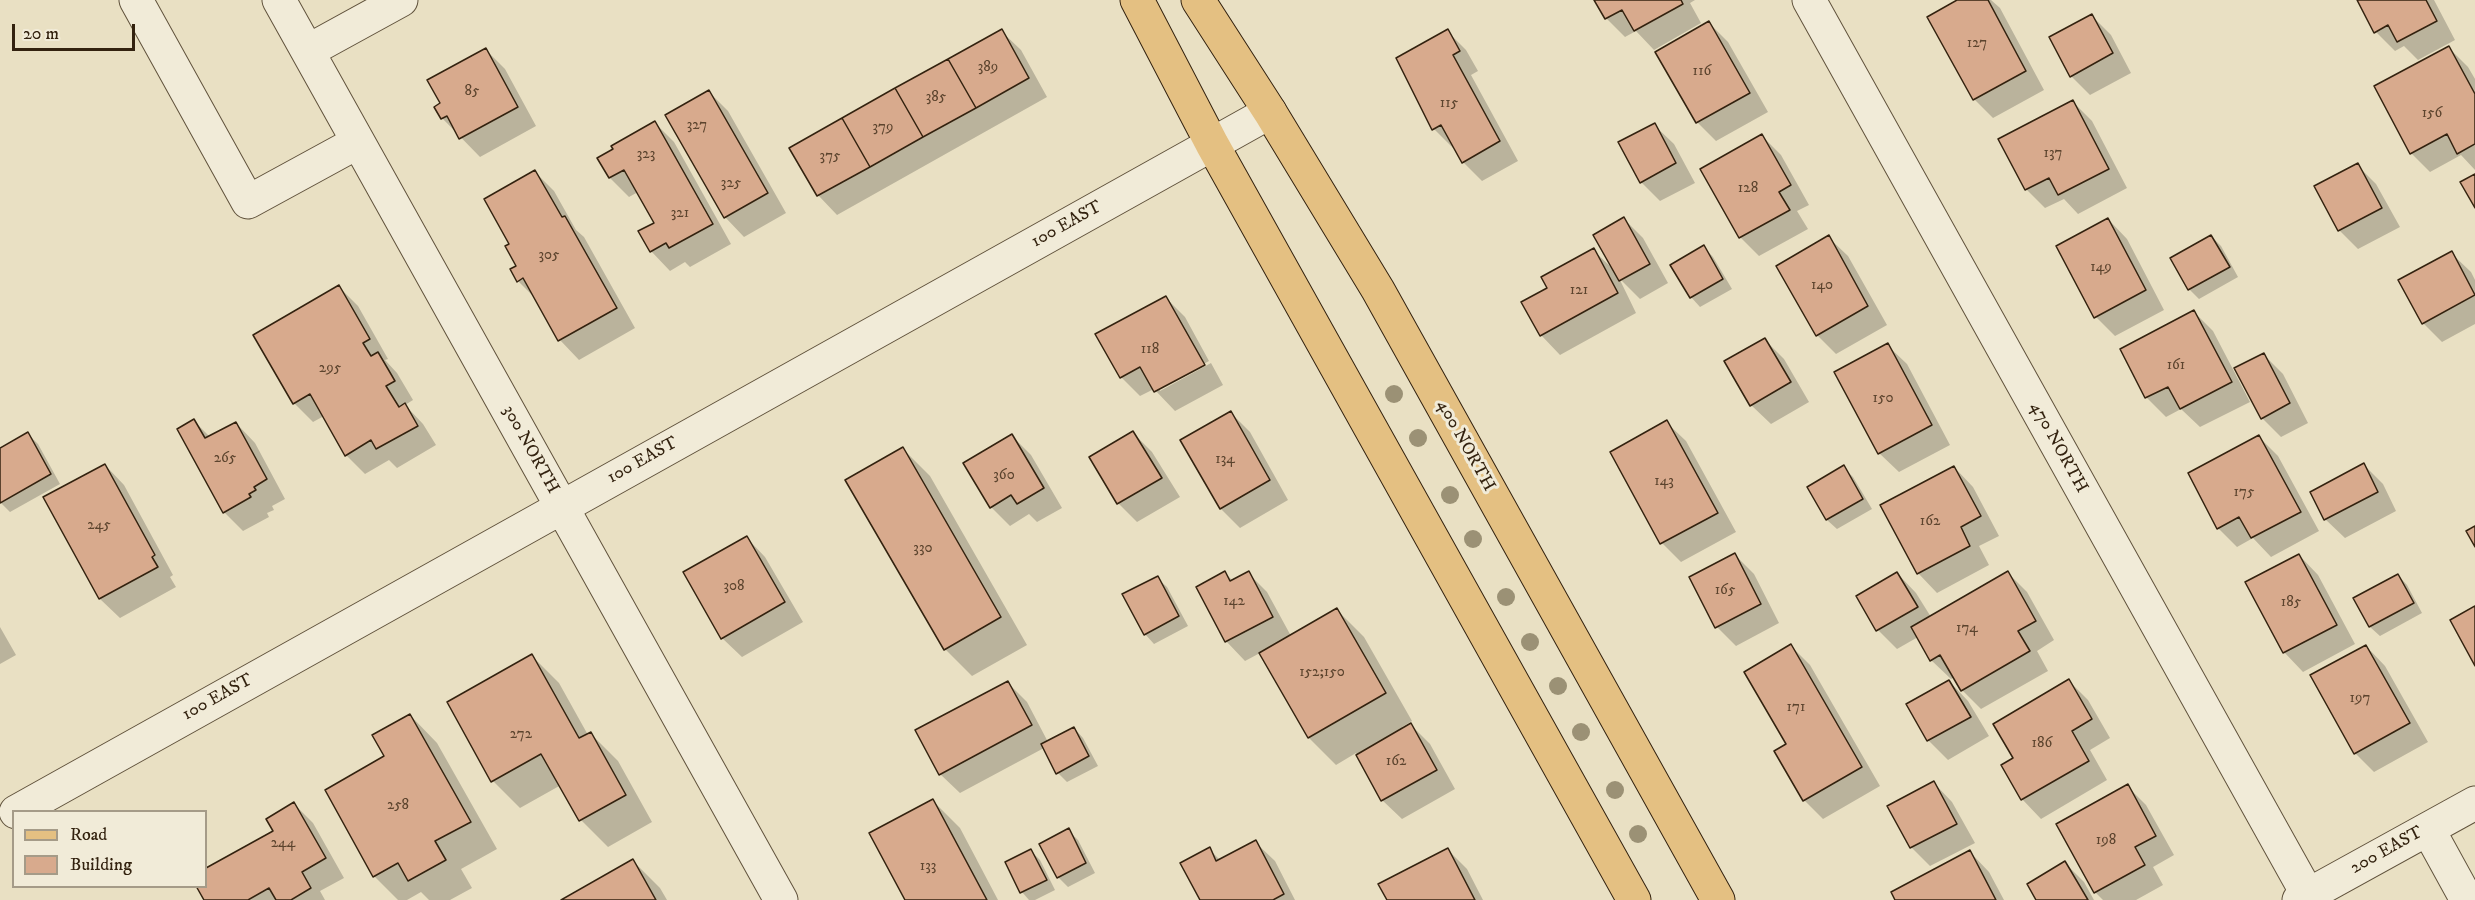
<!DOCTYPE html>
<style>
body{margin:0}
#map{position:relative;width:2475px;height:900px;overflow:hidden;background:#e9e0c3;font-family:"IM FELL DW Pica",serif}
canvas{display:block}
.legend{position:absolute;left:12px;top:810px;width:195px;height:78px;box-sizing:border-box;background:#f1ebd8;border:2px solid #a59b88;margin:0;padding:8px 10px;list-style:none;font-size:18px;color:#33220f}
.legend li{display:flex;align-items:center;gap:12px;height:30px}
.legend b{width:30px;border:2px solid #a59b88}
.scale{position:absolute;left:12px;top:24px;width:123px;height:27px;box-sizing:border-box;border:3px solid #33220f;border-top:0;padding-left:8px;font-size:18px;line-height:21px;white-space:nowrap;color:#33220f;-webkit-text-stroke:4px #f1ebd8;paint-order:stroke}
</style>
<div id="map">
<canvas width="2475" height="900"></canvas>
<ul class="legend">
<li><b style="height:8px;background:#e4c082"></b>Road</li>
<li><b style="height:16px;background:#d8aa8d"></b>Building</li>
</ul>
<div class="scale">20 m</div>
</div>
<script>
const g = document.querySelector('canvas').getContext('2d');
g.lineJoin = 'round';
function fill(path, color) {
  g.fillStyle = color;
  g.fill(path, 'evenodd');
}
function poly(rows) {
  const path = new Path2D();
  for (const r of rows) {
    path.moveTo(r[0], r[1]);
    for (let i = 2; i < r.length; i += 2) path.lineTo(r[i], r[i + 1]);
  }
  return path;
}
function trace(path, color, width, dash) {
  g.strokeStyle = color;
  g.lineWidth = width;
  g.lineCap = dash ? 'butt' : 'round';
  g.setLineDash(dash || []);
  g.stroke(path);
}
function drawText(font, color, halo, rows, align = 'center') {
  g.font = font + ' "IM FELL DW Pica",serif';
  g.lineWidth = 6;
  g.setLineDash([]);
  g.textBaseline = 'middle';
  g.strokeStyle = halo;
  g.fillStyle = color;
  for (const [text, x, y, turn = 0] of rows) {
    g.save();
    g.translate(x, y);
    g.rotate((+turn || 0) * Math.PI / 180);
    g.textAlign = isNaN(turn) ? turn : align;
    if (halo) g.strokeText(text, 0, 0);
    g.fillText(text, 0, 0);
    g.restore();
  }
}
const shadow = poly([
 [1596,0,1695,0,1690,3,1701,23,1654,50,1636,31,1625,37,1606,18],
 [1960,0,1991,0,2000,8,2044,90,1993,118,1974,99],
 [2358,0,2434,0,2455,40,2418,60,2404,46,2395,51,2376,32],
 [2092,16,2111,35,2131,73,2090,95,2071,76],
 [1709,23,1728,42,1768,112,1716,141,1697,122],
 [1001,31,1021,50,1047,97,837,215,818,195],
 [1447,31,1466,50,1478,71,1471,75,1518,161,1482,181,1463,162,1455,147,1453,148,1434,129],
 [2449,48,2468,67,2475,79,2475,170,2461,155,2430,172,2411,153],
 [486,50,505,69,536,126,480,157,442,118,442,104],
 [709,92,728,111,786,213,744,237,725,217],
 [2073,102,2092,121,2127,188,2078,214,2064,199,2045,208,2026,189],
 [655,123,674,142,731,244,690,267,685,262,670,271,651,251,656,223,638,192,629,197,610,178,599,159],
 [1654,125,1674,144,1695,183,1660,201,1641,182],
 [1762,136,1781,155,1809,205,1797,211,1808,229,1759,256,1740,237,1702,170],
 [2357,165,2376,184,2400,227,2358,249,2339,230],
 [535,172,554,191,576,230,584,237,635,328,579,360,560,340,536,299,518,281,518,266,511,244],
 [1624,219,1643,238,1668,283,1640,299,1619,278,1636,313,1560,355,1541,335,1549,289,1593,250,1613,269],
 [2108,219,2127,239,2164,310,2115,336,2096,317],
 [2211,236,2221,246,2238,277,2199,299,2189,289],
 [1828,237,1848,256,1887,325,1836,354,1817,335],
 [1704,247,1713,257,1732,289,1700,307,1691,297],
 [2451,253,2471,272,2475,280,2475,324,2442,342,2423,323],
 [339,287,358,306,388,359,385,360,397,373,413,400,405,405,423,424,436,445,397,468,389,460,365,474,346,455,324,416,313,422,294,403],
 [1166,298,1185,317,1209,361,1160,388,1160,391,1211,363,1223,385,1175,411,1154,389,1140,396,1121,377],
 [2194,312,2213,331,2250,402,2200,427,2181,409,2166,417,2147,398,2122,350],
 [1765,340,1784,359,1809,402,1771,424,1751,405,1727,362],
 [1887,345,1907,364,1950,445,1899,472,1879,453,1836,373],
 [2264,355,2283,374,2308,423,2281,437,2262,418],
 [1231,413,1250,432,1288,500,1240,528,1221,509,1182,440],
 [194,421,210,437,236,423,255,443,285,499,272,506,274,510,267,513,269,517,243,531,224,512],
 [1666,422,1686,441,1736,532,1681,562,1662,543,1612,452],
 [1133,433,1152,452,1180,497,1137,522,1118,503],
 [28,434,38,444,60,484,10,512,0,502,0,449],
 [1012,436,1031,455,1062,508,1037,522,1029,514,1010,526,991,507],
 [2259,437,2278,456,2319,531,2271,557,2253,538,2237,547,2218,528],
 [903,449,930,476,1027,645,972,676,945,649],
 [105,465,124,485,173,575,170,577,176,587,120,618,100,599,45,498],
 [2364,465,2383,484,2396,511,2345,538,2325,519],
 [1843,467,1853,477,1872,509,1837,529,1827,520,1809,487],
 [1954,467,1973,487,1999,536,1979,546,1989,565,1937,593,1918,573,1882,506],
 [746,537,765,557,803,622,742,657,722,638],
 [1735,555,1754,574,1779,623,1736,646,1717,627],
 [2299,555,2318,575,2355,644,2303,672,2284,652,2247,582],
 [1225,573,1233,581,1248,573,1267,592,1291,636,1337,610,1364,637,1412,721,1402,727,1403,730,1411,725,1430,744,1455,789,1402,819,1382,800,1356,753,1336,765,1309,738,1260,653,1245,661,1226,641],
 [1897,573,1916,593,1931,617,2008,573,2027,592,2054,640,2037,651,2048,671,1981,709,1962,690,1955,677,1951,679,1931,660,1918,637,1897,649,1878,630,1858,596],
 [2398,575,2407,585,2422,613,2380,636,2370,627,2355,599],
 [1157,578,1167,587,1188,626,1154,644,1145,634],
 [0,627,16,655,0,664],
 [1791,646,1810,665,1880,786,1823,819,1804,800,1788,744],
 [2366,646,2385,666,2428,742,2374,772,2355,753],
 [532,656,559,683,588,735,590,733,618,761,652,822,608,847,581,820,561,785,520,808,493,781],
 [1949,681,1968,701,1989,736,1948,760,1929,741,1908,705],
 [2069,681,2088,700,2110,738,2090,750,2107,780,2041,819,2022,799,2003,766,2015,758],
 [1008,683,1027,702,1048,742,1074,728,1083,738,1098,766,1067,782,1058,773,1044,748,960,793,940,774],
 [410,715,437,743,497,849,461,869,472,888,450,900,429,900,421,892,407,900,398,900,374,876,386,757],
 [1933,782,1952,802,1975,843,1930,866,1911,847],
 [2127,786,2146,805,2174,855,2153,867,2163,885,2136,900,2103,900,2096,893,2058,825],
 [933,801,960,828,998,900,907,900],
 [294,804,313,823,344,878,320,891,325,900,205,900,206,870,275,831],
 [1068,830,1078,840,1095,873,1068,887,1058,877],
 [1255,842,1275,861,1295,900,1201,900,1209,849,1220,860],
 [1448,850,1467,869,1483,900,1388,900],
 [1031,851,1040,860,1055,890,1035,900,1029,900,1022,892],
 [1970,852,1989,872,2004,900,1897,900],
 [633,861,660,888,667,900,564,900],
 [2065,863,2084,882,2094,900,2038,900]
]);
const building = poly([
 [1594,0,1681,0,1683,4,1634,31,1622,10,1605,19,1594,0],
 [1957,0,1988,0,2026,71,1973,100,1927,17,1957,0],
 [2357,0,2426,0,2437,21,2397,42,2388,25,2374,33,2357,0],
 [2092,14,2113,53,2070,77,2049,37,2092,14],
 [1709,21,1750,93,1696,123,1655,52,1709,21],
 [1002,29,1029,78,976,108,948,59,1002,29],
 [1448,29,1460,51,1453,55,1500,141,1462,163,1441,125,1432,130,1396,58,1448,29],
 [2449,46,2475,94,2475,144,2457,154,2447,134,2410,154,2374,86,2449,46],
 [486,48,518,107,459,139,447,116,441,119,434,107,440,103,427,80,486,48],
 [948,59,976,108,923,137,895,88,948,59],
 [895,88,923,137,870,167,842,118,895,88],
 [709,90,768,193,724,218,665,115,709,90],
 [2073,100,2109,169,2058,195,2049,178,2025,190,1998,139,2073,100],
 [842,118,870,167,817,196,789,148,842,118],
 [655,121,713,224,669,248,666,243,650,252,638,231,654,223,624,170,609,178,597,158,613,149,611,146,655,121],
 [1655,123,1676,163,1640,183,1618,142,1655,123],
 [1762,134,1791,185,1779,192,1790,210,1739,238,1700,169,1762,134],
 [2358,163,2382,208,2338,231,2314,186,2358,163],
 [535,170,562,217,565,216,617,308,558,341,523,278,517,282,510,269,516,266,505,246,509,244,484,199,535,170],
 [2475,174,2475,208,2460,182,2475,174],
 [1624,217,1650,264,1619,281,1593,235,1624,217],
 [2108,218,2146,290,2094,318,2056,246,2108,218],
 [1829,235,1868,306,1816,336,1776,266,1829,235],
 [2211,235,2230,267,2188,290,2170,258,2211,235],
 [1704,245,1723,279,1690,298,1670,265,1704,245],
 [1594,248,1618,293,1540,336,1521,302,1547,288,1541,277,1594,248],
 [2452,251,2475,295,2422,324,2398,280,2452,251],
 [339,285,370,339,363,343,371,356,378,352,395,381,386,386,399,407,405,403,418,426,376,449,371,440,345,456,310,394,293,404,253,335,339,285],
 [1166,296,1205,365,1154,392,1140,367,1120,378,1095,334,1166,296],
 [2194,310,2232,382,2180,409,2168,387,2145,398,2120,349,2194,310],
 [1765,338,1791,382,1750,406,1724,361,1765,338],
 [1888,343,1932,425,1878,454,1834,372,1888,343],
 [2264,353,2290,403,2261,419,2234,368,2264,353],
 [1231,411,1270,480,1220,509,1180,440,1231,411],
 [194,419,205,438,236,422,267,479,254,487,256,490,249,494,251,497,223,513,177,429,194,419],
 [1667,420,1718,513,1660,544,1610,452,1667,420],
 [1133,431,1162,478,1117,504,1089,457,1133,431],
 [28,432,51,474,0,503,0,448,28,432],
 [1012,434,1044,488,1017,504,1011,495,990,508,963,463,1012,434],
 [2259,435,2301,512,2251,538,2239,517,2217,529,2188,473,2259,435],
 [903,447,1001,617,944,650,845,480,903,447],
 [2364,463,2378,492,2324,520,2310,492,2364,463],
 [105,464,155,555,152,557,158,567,99,599,43,497,105,464],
 [1844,465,1863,499,1826,520,1807,487,1844,465],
 [1954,466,1981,516,1961,527,1970,546,1917,574,1880,505,1954,466],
 [2475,526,2475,547,2466,531,2475,526],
 [747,536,785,602,721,639,683,572,747,536],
 [1735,553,1761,604,1715,628,1689,577,1735,553],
 [2299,554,2337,625,2283,653,2245,582,2299,554],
 [1225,571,1230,581,1249,571,1273,617,1225,642,1196,587,1225,571],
 [2008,571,2036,621,2018,631,2030,651,1961,691,1940,655,1930,661,1911,627,2008,571],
 [1897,572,1918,607,1876,631,1856,596,1897,572],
 [2398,574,2414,603,2369,627,2353,598,2398,574],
 [1158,576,1179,616,1144,635,1122,594,1158,576],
 [2475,606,2475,666,2450,620,2475,606],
 [1337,608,1386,693,1308,738,1259,653,1337,608],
 [1791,644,1862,767,1803,801,1774,751,1786,744,1744,672,1791,644],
 [2366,645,2410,723,2354,754,2310,675,2366,645],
 [532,654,579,738,591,732,626,795,579,821,541,754,491,782,447,702,532,654],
 [2069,679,2092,719,2072,731,2089,761,2021,800,2001,765,2013,758,1993,724,2069,679],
 [1949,680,1971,717,1927,741,1906,704,1949,680],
 [1008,681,1032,725,939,775,915,730,1008,681],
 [410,714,471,822,435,841,446,860,408,881,398,863,373,877,325,790,384,756,372,735,410,714],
 [1411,723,1437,770,1381,801,1356,755,1411,723],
 [1074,727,1089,756,1056,774,1041,744,1074,727],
 [1934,781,1957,824,1910,848,1887,806,1934,781],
 [2128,784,2156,836,2135,847,2145,865,2094,893,2056,824,2128,784],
 [933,799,987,900,905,900,869,833,933,799],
 [294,802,326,858,302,872,311,888,291,900,276,900,269,888,248,900,204,900,196,886,206,886,206,868,273,831,266,819,294,802],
 [1069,828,1086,863,1057,878,1039,844,1069,828],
 [1256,840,1284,894,1273,900,1200,900,1180,863,1210,847,1216,861,1256,840],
 [1448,848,1475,900,1387,900,1378,884,1448,848],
 [1031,849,1047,880,1020,893,1005,862,1031,849],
 [1970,850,1996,900,1895,900,1891,892,1970,850],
 [633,859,656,900,561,900,633,859],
 [2065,861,2088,900,2036,900,2027,884,2065,861]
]);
const minor = poly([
 [136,0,248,202,358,142],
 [279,0,781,900],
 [1809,0,2308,895],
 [308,51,401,0],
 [16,812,1270,112],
 [2428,829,2467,900],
 [2299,900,2475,803]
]);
const major = poly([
 [1137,0,1212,144,1634,900],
 [1198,0,1270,112,1378,290,1718,900]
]);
const trees = [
 [1394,394],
 [1418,438],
 [1450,495],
 [1473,539],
 [1506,597],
 [1530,642],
 [1558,686],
 [1581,732],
 [1615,790],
 [1638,834]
];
const numberNames = [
 ["127",1977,44],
 ["389",988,68],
 ["116",1702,72],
 ["85",472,92],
 ["385",936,98],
 ["115",1449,104],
 ["156",2432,114],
 ["327",697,126],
 ["379",883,128],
 ["137",2053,154],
 ["323",646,155],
 ["375",830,157],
 ["325",731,184],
 ["128",1748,189],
 ["321",680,214],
 ["305",549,256],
 ["149",2101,268],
 ["140",1822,286],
 ["121",1579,291],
 ["118",1150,350],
 ["161",2176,366],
 ["295",330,369],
 ["150",1883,399],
 ["265",225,459],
 ["134",1225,460],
 ["360",1004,476],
 ["143",1664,482],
 ["175",2244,493],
 ["162",1930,522],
 ["245",99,526],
 ["330",923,549],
 ["308",734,587],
 ["165",1725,591],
 ["142",1234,602],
 ["185",2291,603],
 ["174",1967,629],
 ["152;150",1322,673],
 ["197",2360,699],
 ["171",1796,708],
 ["272",521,735],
 ["186",2042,744],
 ["162",1396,762],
 ["258",398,806],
 ["198",2106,841],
 ["244",283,844],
 ["133",928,867]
];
const streetNames = [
 ["100 EAST",1067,225,-29],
 ["400 NORTH",1465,446,61],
 ["470 NORTH",2058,448,61],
 ["300 NORTH",530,450,61],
 ["100 EAST",643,461,-29],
 ["100 EAST",218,698,-29],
 ["200 EAST",2387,851,-29]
];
fill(shadow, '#0003');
fill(building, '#d8aa8d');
trace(building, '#33220f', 1.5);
trace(minor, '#60523c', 35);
trace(major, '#33220f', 35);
trace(minor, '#f1ebd8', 33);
trace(major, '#e4c082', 33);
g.fillStyle = '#9b9175';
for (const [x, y] of trees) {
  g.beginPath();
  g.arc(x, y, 9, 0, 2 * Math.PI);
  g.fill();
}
drawText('15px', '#5c442e', null, numberNames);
drawText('18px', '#33220f', '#f1ebd8', streetNames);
</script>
